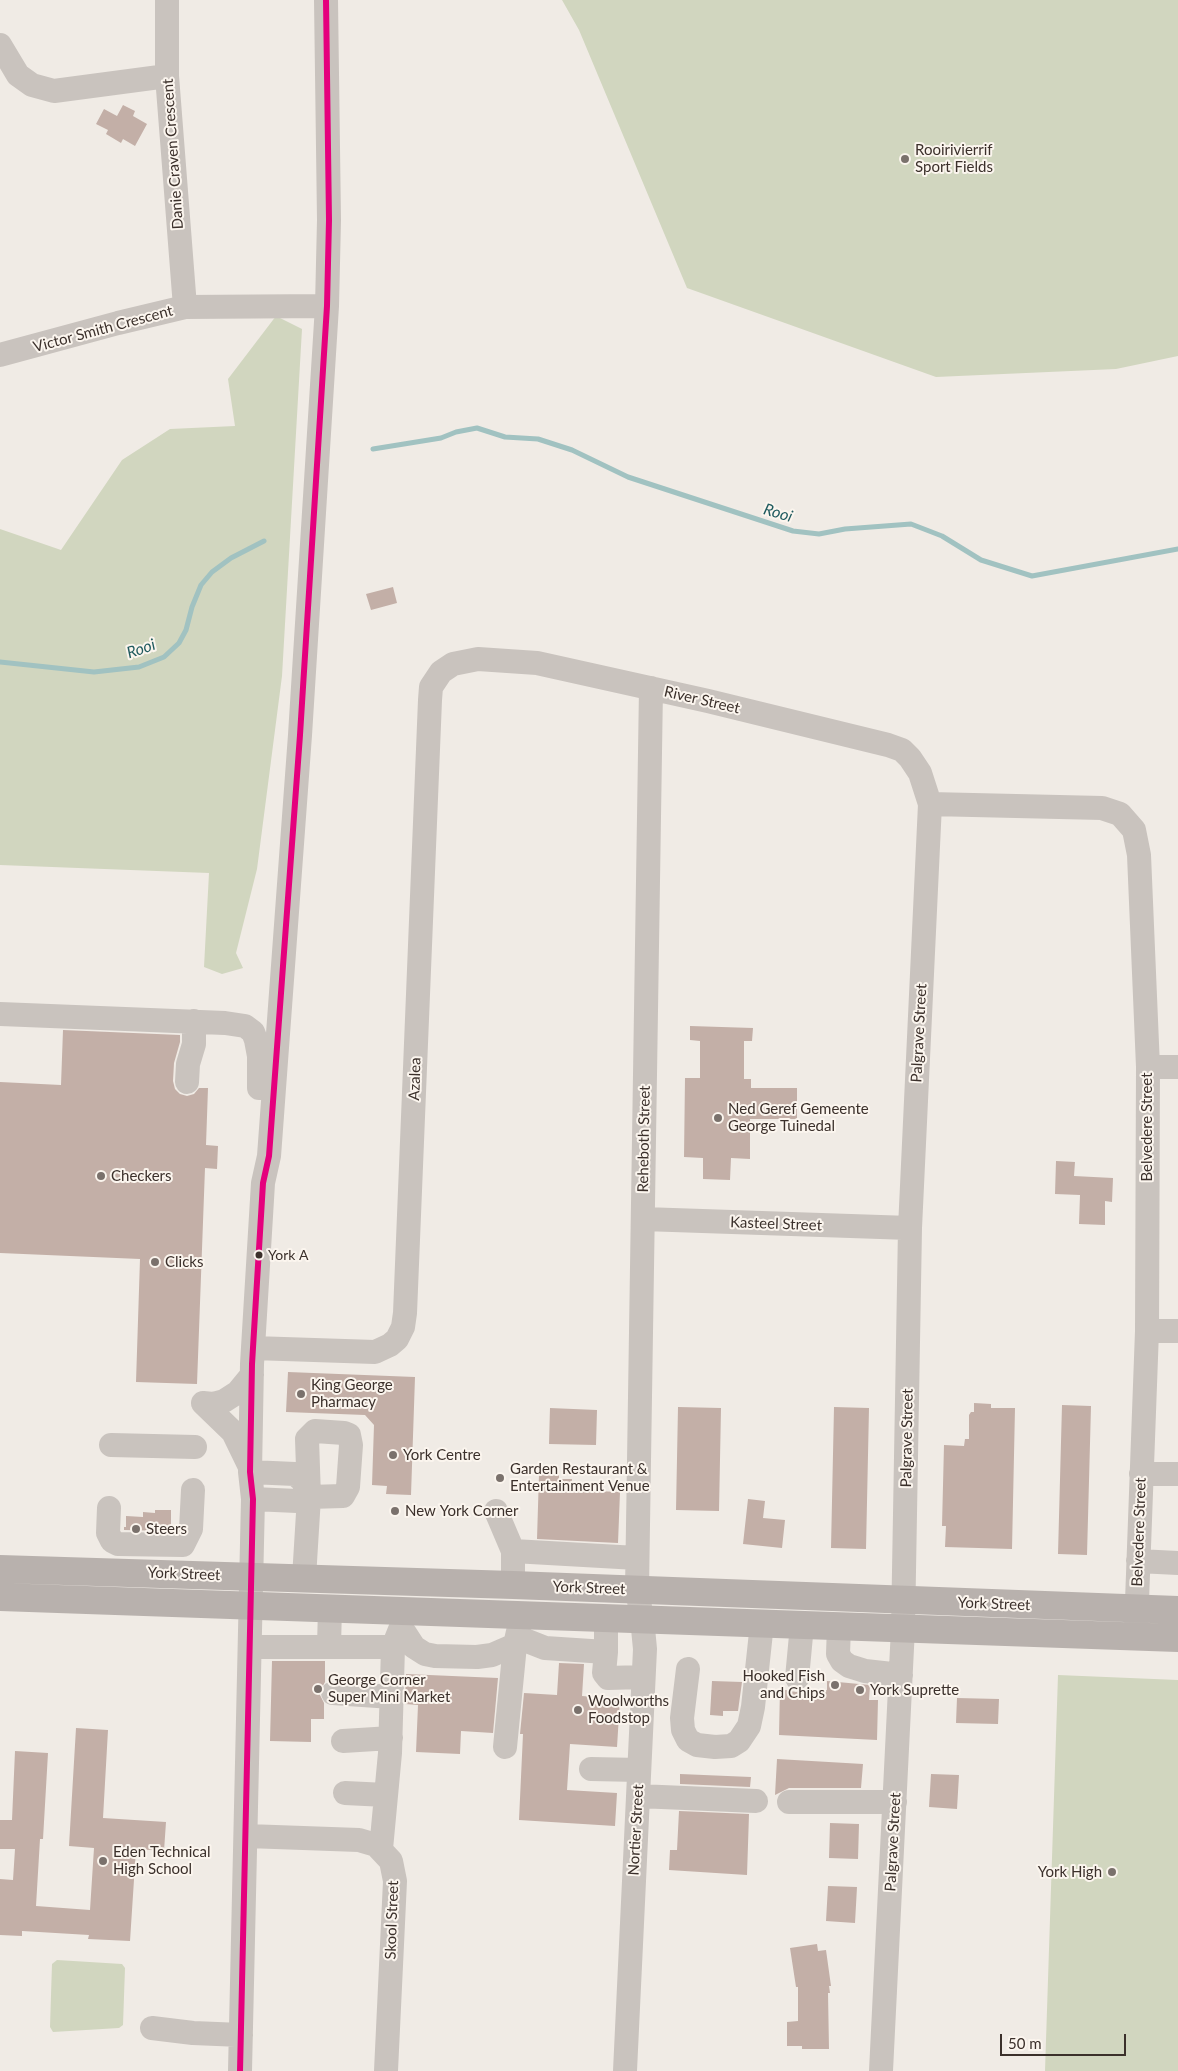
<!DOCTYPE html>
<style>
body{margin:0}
#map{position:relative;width:1178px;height:2071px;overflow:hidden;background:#f0ebe5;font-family:Lato,sans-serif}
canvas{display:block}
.scale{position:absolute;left:1000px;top:2034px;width:126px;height:22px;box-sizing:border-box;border:2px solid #3b302b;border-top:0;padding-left:6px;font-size:15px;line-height:18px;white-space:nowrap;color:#3b302b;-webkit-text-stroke:4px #fbf5ee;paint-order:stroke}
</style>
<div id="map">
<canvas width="1178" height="2071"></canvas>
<div class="scale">50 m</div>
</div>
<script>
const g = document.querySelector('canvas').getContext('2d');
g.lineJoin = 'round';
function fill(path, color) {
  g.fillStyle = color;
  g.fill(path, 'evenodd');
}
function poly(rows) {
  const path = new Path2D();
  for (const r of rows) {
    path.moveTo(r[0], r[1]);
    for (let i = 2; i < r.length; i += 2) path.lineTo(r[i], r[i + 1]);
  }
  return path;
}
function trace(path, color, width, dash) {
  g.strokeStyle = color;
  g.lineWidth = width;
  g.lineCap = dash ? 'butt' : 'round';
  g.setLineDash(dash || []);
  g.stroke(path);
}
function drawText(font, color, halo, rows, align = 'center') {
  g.font = font + ' Lato,sans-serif';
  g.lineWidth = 4;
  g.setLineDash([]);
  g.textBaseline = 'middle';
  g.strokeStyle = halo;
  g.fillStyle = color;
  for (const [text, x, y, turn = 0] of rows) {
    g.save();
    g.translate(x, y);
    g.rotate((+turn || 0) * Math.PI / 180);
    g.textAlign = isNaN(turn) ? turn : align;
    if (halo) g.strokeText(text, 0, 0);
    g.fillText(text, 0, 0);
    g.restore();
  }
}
const green = poly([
 [562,0,1178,0,1178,356,1116,369,936,377,687,288,579,30],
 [276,316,302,329,282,676,257,869,236,953,243,968,222,974,204,967,209,873,0,865,0,529,61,550,122,460,170,429,235,426,228,379],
 [1058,1675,1178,1680,1178,2071,1045,2071],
 [57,1960,122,1964,125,1968,123,2025,119,2028,53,2032,50,2027,52,1964]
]);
const stream = poly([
 [373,449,441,438,456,432,477,428,505,437,538,439,572,450,628,477,793,531,819,534,845,529,911,524,942,536,981,560,1032,576,1178,549],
 [0,662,94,672,139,667,164,657,179,643,186,630,192,607,201,585,212,572,231,558,264,541]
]);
const building = poly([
 [123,105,135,111,133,116,147,124,135,146,123,139,121,143,106,134,108,130,96,124,104,109,117,116],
 [393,587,397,603,371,610,366,594],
 [690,1026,753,1028,752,1041,744,1041,744,1079,751,1079,751,1088,797,1088,797,1119,750,1119,750,1159,731,1158,730,1180,703,1179,703,1158,684,1157,685,1078,700,1078,700,1041,690,1040],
 [63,1030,180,1035,180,1042,174,1063,173,1081,175,1089,180,1094,187,1096,194,1094,199,1088,208,1088,206,1145,218,1146,217,1169,205,1168,197,1384,136,1382,140,1259,0,1253,0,1082,61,1085],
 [1056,1161,1075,1162,1074,1176,1113,1178,1112,1202,1105,1201,1105,1225,1079,1224,1080,1195,1055,1194],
 [288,1372,415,1377,411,1495,386,1494,387,1486,372,1485,374,1425,365,1415,286,1412],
 [974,1403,991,1404,991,1408,1015,1408,1012,1549,945,1547,946,1526,942,1526,944,1445,964,1446,965,1439,969,1439,969,1415,971,1412,974,1412],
 [1062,1405,1091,1406,1087,1555,1058,1554],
 [678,1407,721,1408,719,1511,676,1510],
 [834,1407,869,1408,866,1549,831,1548],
 [550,1408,597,1410,596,1445,549,1444],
 [539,1474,559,1475,559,1479,572,1479,571,1490,620,1492,618,1543,537,1539],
 [748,1499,765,1501,763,1518,785,1520,782,1548,743,1544],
 [155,1510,171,1510,171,1531,124,1530,124,1527,126,1527,126,1516,143,1517,143,1512,155,1513],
 [272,1661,325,1661,325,1682,319,1693,324,1703,324,1719,311,1719,311,1742,270,1741],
 [559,1663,584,1664,582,1696,620,1699,617,1747,570,1744,567,1790,617,1793,615,1826,519,1820,523,1734,520,1734,524,1693,557,1695],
 [406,1674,498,1678,493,1733,461,1731,460,1754,416,1752,418,1705,405,1704],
 [712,1681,742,1682,738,1711,723,1711,723,1716,710,1715],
 [827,1681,870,1685,869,1700,878,1700,877,1740,779,1735,780,1689,796,1692,804,1690,827,1690],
 [957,1698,999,1699,998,1724,956,1723],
 [76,1728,108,1730,103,1818,166,1822,164,1851,136,1849,130,1941,88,1939,89,1935,22,1931,22,1936,0,1935,0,1879,13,1880,15,1849,0,1849,0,1820,12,1820,15,1751,48,1753,43,1839,40,1839,36,1906,90,1910,94,1848,69,1846],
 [777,1759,863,1764,861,1788,789,1788,775,1795],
 [680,1774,751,1777,750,1787,680,1784],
 [931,1774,959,1775,957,1809,929,1807],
 [679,1811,749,1814,747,1875,669,1870,670,1850,677,1850],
 [830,1823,859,1824,858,1859,829,1858],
 [828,1886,857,1887,855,1923,826,1921],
 [817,1944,818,1951,826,1950,831,1986,829,1986,830,1993,828,1993,829,2049,802,2049,802,2046,787,2046,787,2022,798,2021,798,1987,796,1987,790,1948]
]);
const minor = poly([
 [167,0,167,76,185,307],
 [0,45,18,75,32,85,54,91,167,76],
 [0,355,118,323,185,307,327,306],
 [930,804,1102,808,1120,814,1134,830,1139,855,1148,1067,1147,1331,1136,1628],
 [0,1014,225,1023,245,1026,253,1032,256,1040,259,1056,259,1088],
 [1148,1067,1178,1067],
 [187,1082,188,1064,194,1044,194,1021],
 [643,1219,910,1228],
 [1147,1331,1178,1331],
 [253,1348,375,1352,390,1345,397,1339,403,1327,405,1313,430,700,431,687,441,672,453,664,478,659,537,663,708,701,888,745,902,750,910,758,920,773,930,804,910,1228,903,1628,881,2071],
 [203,1403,233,1432,249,1465],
 [203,1403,213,1404,224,1401,238,1392,252,1375],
 [111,1445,195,1447],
 [250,1472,295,1474,303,1481,309,1497],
 [1141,1474,1178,1474],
 [253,1499,297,1501,309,1497,343,1496,348,1487,351,1445,349,1435,344,1433,315,1431,307,1439,309,1497,304,1578],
 [109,1508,108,1533,112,1541,118,1544,183,1545,191,1529,193,1490],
 [496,1511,513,1551,513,1585],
 [513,1551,637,1558],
 [1138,1561,1178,1563],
 [839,1626,838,1654,842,1661,849,1666,865,1671,901,1675],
 [401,1627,414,1647,425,1654,435,1656,477,1657,492,1655,515,1645,522,1614],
 [517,1637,545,1648,606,1652,606,1617],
 [250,1647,393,1647],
 [329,1647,330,1607],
 [606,1652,604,1673,608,1678,643,1677],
 [688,1669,682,1718,683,1730,688,1740,697,1745,715,1747,731,1746,739,1741,749,1726,753,1707,762,1623],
 [797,1678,802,1625],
 [333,1693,392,1697],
 [343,1741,391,1738],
 [505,1747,515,1645],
 [591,1769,639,1770],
 [345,1793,386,1795],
 [638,1796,756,1801],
 [789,1802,895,1802],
 [247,1836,359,1840,376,1845,391,1861,395,1881,386,2071],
 [381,1849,390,1753,393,1647,401,1627,403,1610],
 [152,2028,193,2033,241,2035],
 [240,2071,253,1499,250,1472,252,1364,263,1183,269,1156,300,735,327,306,329,220,326,0],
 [625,2071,645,1649,642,1618,637,1590,651,688]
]);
const major = poly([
 [0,1569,513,1585,1178,1610],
 [0,1597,1178,1638]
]);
const bus1 = poly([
 [240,2071,253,1499,250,1472,252,1364,263,1183,269,1156,300,735,327,306,329,220,326,0]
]);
const markers = [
 [905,159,5,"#7a716c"],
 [718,1118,5,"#7a716c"],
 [101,1176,5,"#7a716c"],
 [259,1255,4.5,"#3b302b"],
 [155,1262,5,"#7a716c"],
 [301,1394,5,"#7a716c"],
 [393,1455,5,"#7a716c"],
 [500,1478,5,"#7a716c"],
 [395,1511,5,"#7a716c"],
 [136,1529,5,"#7a716c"],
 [835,1685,5,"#7a716c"],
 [318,1689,5,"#7a716c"],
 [860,1690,5,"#7a716c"],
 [578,1710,5,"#7a716c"],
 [103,1861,5,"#7a716c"],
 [1112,1872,5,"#7a716c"]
];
const busNames = [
 ["York A",268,1255]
];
const poiNames = [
 ["Rooirivierrif",915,150],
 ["Sport Fields",915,167],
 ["Ned Geref Gemeente",728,1109],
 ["George Tuinedal",728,1126],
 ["Checkers",111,1176],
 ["Clicks",165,1262],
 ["King George",311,1385],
 ["Pharmacy",311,1402],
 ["York Centre",403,1455],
 ["Garden Restaurant &",510,1469],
 ["Entertainment Venue",510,1486],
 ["New York Corner",405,1511],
 ["Steers",146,1529],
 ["Hooked Fish",825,1676,"right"],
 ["and Chips",825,1693,"right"],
 ["George Corner",328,1680],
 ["Super Mini Market",328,1697],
 ["York Suprette",870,1690],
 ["Woolworths",588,1701],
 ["Foodstop",588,1718],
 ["Eden Technical",113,1852],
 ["High School",113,1869],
 ["York High",1102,1872,"right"]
];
const streetNames = [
 ["Danie Craven Crescent",173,154,-94],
 ["Victor Smith Crescent",103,329,-15],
 ["River Street",702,700,13],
 ["Palgrave Street",919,1033,-87],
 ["Azalea",415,1079,-88],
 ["Belvedere Street",1147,1127,-90],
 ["Reheboth Street",644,1139,-89],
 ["Kasteel Street",776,1224,2],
 ["Palgrave Street",907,1438,-89],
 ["Belvedere Street",1139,1532,-88],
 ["York Street",184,1574,2],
 ["York Street",589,1588,2],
 ["York Street",994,1604,2],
 ["Nortier Street",636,1830,-87],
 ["Palgrave Street",893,1842,-87],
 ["Skool Street",392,1920,-88]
];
const waterNames = [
 ["Rooi",778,513,17],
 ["Rooi",141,649,-19]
];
fill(green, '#d1d6bf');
trace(stream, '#a1c2c1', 5);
fill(building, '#c3afa7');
trace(minor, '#c9c3be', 24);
trace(major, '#b8b1ad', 28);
trace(bus1, '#e5007d', 6);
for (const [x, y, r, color] of markers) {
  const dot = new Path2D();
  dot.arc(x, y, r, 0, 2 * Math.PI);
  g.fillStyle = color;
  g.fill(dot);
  trace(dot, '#fbf5ee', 2);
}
drawText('14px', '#3b302b', '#fbf5ee', busNames, 'left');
drawText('15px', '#3b302b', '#fbf5ee', poiNames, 'left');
drawText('15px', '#3b302b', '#fbf5ee', streetNames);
drawText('italic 16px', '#1f5a5e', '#fbf5ee', waterNames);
</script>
